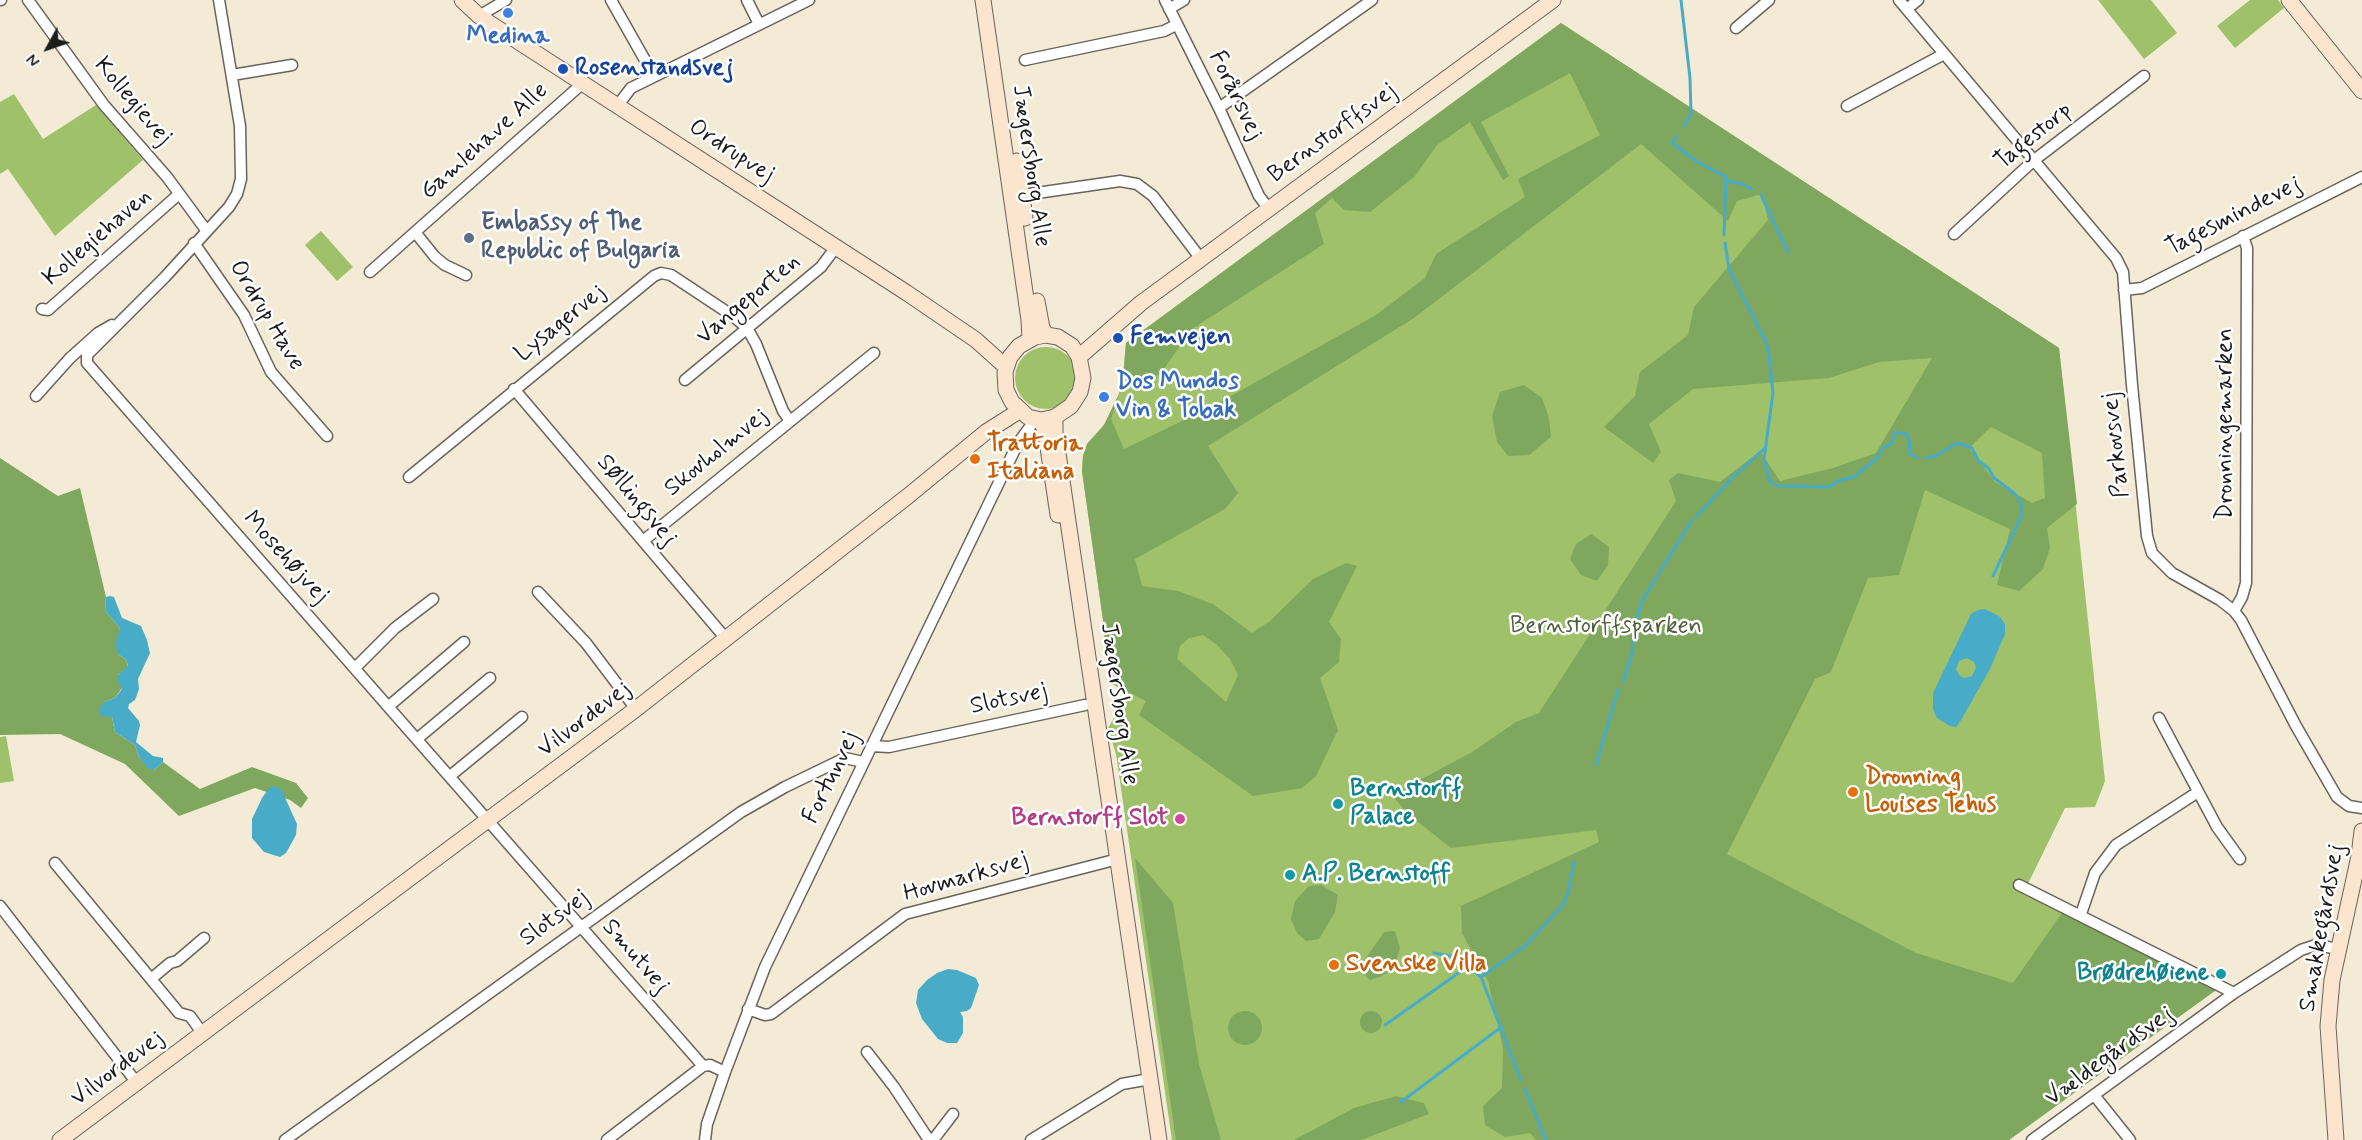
<!DOCTYPE html>
<meta charset="utf-8">
<style>
body{margin:0}
#map{position:relative;width:2362px;height:1140px;overflow:hidden;background:#f4ebd6;font-family:Mynerve,sans-serif}
canvas{display:block}
.north{position:absolute;left:18px;top:18px;width:60px;height:60px;-webkit-text-stroke:4px #fff;paint-order:stroke;rotate:230deg;font-size:16px;font-weight:700;line-height:24px;text-align:center;color:#1c1c1c}
.north::after{content:'';display:block;margin:auto;width:21px;height:27px;background:#1c1c1c;clip-path:polygon(50% 0,100% 100%,50% 72%,0 100%)}
</style>
<div id="map">
<canvas width="2362" height="1140"></canvas>
<div class="north">N</div>
</div>
<script>
const g = document.querySelector('canvas').getContext('2d');
g.lineJoin = 'round';
function fill(path, color) {
  g.fillStyle = color;
  g.fill(path, 'evenodd');
}
function poly(rows) {
  const path = new Path2D();
  for (const r of rows) {
    if (r.length === 3) {
      path.moveTo(r[0] + r[2], r[1]);
      path.arc(r[0], r[1], r[2], 0, 2 * Math.PI);
      continue;
    }
    path.moveTo(r[0], r[1]);
    for (let i = 2; i < r.length; i += 2) path.lineTo(r[i], r[i + 1]);
  }
  return path;
}
function trace(path, color, width, dash) {
  g.strokeStyle = color;
  g.lineWidth = width;
  g.lineCap = dash ? 'butt' : 'round';
  g.setLineDash(dash || []);
  g.stroke(path);
}
function drawText(font, color, halo, rows, align = 'center') {
  g.font = font + ' Mynerve,sans-serif';
  g.lineWidth = 5;
  g.setLineDash([]);
  g.textBaseline = 'middle';
  g.strokeStyle = halo;
  g.fillStyle = color;
  for (const [text, x, y, turn = 0] of rows) {
    g.save();
    g.translate(x, y);
    g.rotate((+turn || 0) * Math.PI / 180);
    g.textAlign = isNaN(turn) ? turn : align;
    if (halo) g.strokeText(text, 0, 0);
    g.fillText(text, 0, 0);
    g.restore();
  }
}
const green = poly([
 [2098,0,2151,0,2177,33,2144,59],
 [2250,0,2278,0,2284,8,2235,48,2217,26],
 [1561,23,2059,348,2105,781,2095,807,2065,808,2023,894,2216,990,2009,1140,1172,1140,1116,754,1111,738,1107,730,1128,693,1109,682,1103,620,1082,471,1083,456,1087,444,1104,425,1119,394,1123,377,1126,343],
 [14,94,43,139,96,105,143,160,55,236,8,169,0,174,0,102],
 [321,231,353,267,337,281,305,245],
 [1046,378,31],
 [6,736,14,781,0,783,0,737]
]);
const forest = poly([
 [1561,23,2059,348,2077,504,2047,528,2050,548,2043,569,2019,591,1997,585,2010,529,1925,490,1899,575,1868,578,1831,672,1815,679,1727,854,1916,953,2013,983,2062,913,2216,990,2009,1140,1536,1140,1530,1133,1505,1137,1485,1125,1483,1106,1502,1088,1503,1048,1488,981,1462,933,1461,906,1599,842,1596,830,1451,848,1408,814,1392,795,1472,752,1516,722,1539,713,1676,501,1669,480,1678,473,1720,482,1760,451,1780,481,1833,468,1876,453,1932,358,1879,362,1829,378,1693,389,1649,424,1661,452,1653,463,1604,427,1635,396,1640,372,1688,335,1694,307,1768,220,1762,194,1737,201,1728,221,1641,144,1414,318,1208,446,1238,493,1225,509,1135,559,1142,586,1178,591,1213,604,1252,633,1270,621,1313,579,1346,563,1357,566,1329,622,1341,639,1339,662,1320,678,1338,730,1316,776,1302,788,1253,796,1139,715,1146,701,1109,682,1103,620,1082,471,1083,456,1087,444,1104,425,1119,394,1123,377,1126,343],
 [1570,73,1600,135,1518,179,1525,197,1436,254,1425,278,1376,315,1213,406,1124,449,1111,419,1126,374,1146,381,1161,373,1192,329,1324,244,1315,213,1332,198,1344,210,1370,212,1415,176,1437,145,1470,122,1503,180,1509,176,1481,122],
 [1991,427,2042,453,2045,498,2032,503,1995,482,1969,448],
 [1203,635,1217,645,1230,659,1238,675,1226,702,1177,659,1180,646,1189,638],
 [1524,385,1542,398,1549,418,1551,437,1529,455,1508,456,1497,442,1492,416,1500,392],
 [0,458,58,496,80,488,106,597,105,611,120,628,118,639,119,655,126,659,128,667,118,675,122,688,115,698,104,702,112,717,115,732,135,745,139,757,154,770,163,762,200,789,252,767,296,783,308,798,301,808,290,800,255,788,179,816,125,764,60,734,0,735],
 [1591,534,1609,547,1608,565,1597,581,1581,575,1570,559,1576,544],
 [1135,858,1173,903,1199,1064,1221,1140,1176,1140],
 [1321,885,1338,895,1335,912,1319,939,1306,941,1297,933,1291,919,1295,901,1309,886],
 [1395,931,1400,948,1394,968,1380,977,1370,980,1362,971,1362,964,1384,932],
 [1245,1028,17],
 [1371,1022,11],
 [1396,1096,1424,1103,1429,1114,1361,1140,1294,1140,1354,1108]
]);
const water = poly([
 [110,596,114,597,122,618,141,626,147,640,150,653,138,679,139,689,135,700,129,704,128,708,139,721,140,725,136,742,153,756,163,758,163,762,154,770,148,768,139,757,135,745,115,732,112,717,101,716,99,710,104,702,115,698,122,689,117,681,118,675,128,666,126,659,119,655,115,645,120,628,105,611,106,597],
 [1985,609,1999,616,2005,624,2005,634,1990,669,1961,720,1956,727,1950,726,1937,718,1933,709,1933,693,1971,614,1978,610],
 [1967,658,1974,662,1976,668,1972,676,1964,678,1960,676,1956,669,1959,661],
 [275,786,282,791,297,824,296,835,286,853,280,857,264,852,252,838,252,819,262,798,269,788],
 [948,969,957,970,976,978,979,985,971,1008,967,1011,960,1012,963,1017,963,1033,957,1043,947,1043,938,1039,922,1019,916,1003,918,990,927,980,937,973]
]);
const stream = poly([
 [1681,0,1690,78,1691,114,1684,126],
 [1677,136,1672,143,1696,161,1726,177,1724,235],
 [1725,181,1740,183,1752,189],
 [1761,195,1788,252],
 [1725,243,1729,269,1766,342,1769,355,1773,393,1764,459,1770,482,1779,486,1829,487,1838,481,1854,477,1877,458,1883,448,1891,444,1896,432,1906,434,1909,439,1910,454,1917,458],
 [1926,458,1936,456,1957,443,1972,448,1978,460,1989,469,1993,477,2015,494,2021,503,2021,517,1993,576],
 [1696,517,1733,477,1765,448],
 [1623,682,1632,654,1633,632,1642,601,1692,520],
 [1596,765,1618,690],
 [1434,953,1456,957,1481,977,1521,1080],
 [1481,977,1525,946,1563,905,1568,893,1574,862],
 [1385,1025,1467,967],
 [1525,1089,1546,1140],
 [1401,1102,1500,1028]
]);
const street = poly([
 [0,0,1,0],
 [28,0,104,105,167,177,206,230],
 [219,0,240,126,241,179,237,194,229,207,165,277,87,355,87,363,703,1066],
 [611,0,654,76],
 [747,0,759,24],
 [1165,0,1219,108,1259,196,1269,209],
 [1899,0,2116,258,2123,272,2132,385,2147,536,2152,553,2172,573,2220,600,2234,611,2241,620,2296,726,2337,797,2349,806,2362,808],
 [1169,9,1184,0],
 [1907,9,1918,0],
 [479,16,506,0],
 [1736,28,1769,0],
 [1025,60,1164,31,1176,25],
 [232,75,292,65],
 [618,105,631,88,809,0],
 [1847,106,1944,54],
 [1219,108,1372,0],
 [1016,196,1120,181,1137,184,1153,196,1201,259],
 [415,232,435,257,445,265,466,275],
 [1954,234,2033,161,2144,76],
 [194,243,244,315,271,372,327,436],
 [370,272,583,83],
 [2124,290,2142,288,2362,177],
 [42,309,48,310,179,194],
 [685,380,821,267,836,247],
 [514,389,727,640],
 [36,396,70,358,98,333,112,325],
 [409,477,654,276,661,273,671,275,733,316,747,328,756,344,783,411,790,421],
 [643,541,874,353],
 [538,592,586,643,636,709],
 [2234,611,2242,597,2246,583,2247,248,2243,236],
 [355,668,395,628,433,599],
 [389,706,464,642],
 [2159,718,2217,827,2240,859],
 [417,739,490,678],
 [871,746,889,747,1085,705],
 [450,776,522,717],
 [55,863,179,1013,190,1016,203,1034],
 [2019,885,2234,993],
 [0,906,137,1083],
 [2081,914,2095,873,2116,845,2198,792],
 [151,979,170,963,177,961,204,938],
 [748,1009,765,1015,771,1014,905,914,1118,859],
 [867,1052,894,1087,929,1140],
 [2094,1095,2130,1140],
 [285,1140,741,812,785,787,845,758,863,762],
 [607,1140,703,1066,710,1065,725,1072],
 [705,1140,707,1124,725,1072,765,967,1018,443,1035,420],
 [933,1140,953,1114],
 [1031,1140,1122,1084,1150,1079],
 [2032,1140,2234,993,2301,950,2316,945,2339,949]
]);
const secondary = poly([
 [462,0,479,16,508,35,907,293,976,340,1006,367],
 [983,0,1029,320,1030,339],
 [2289,0,2362,91],
 [1017,161,1025,218],
 [1037,301,1042,328,1046,335],
 [1046,335,1058,337,1072,346,1079,357,1083,378,1080,392,1071,406,1055,417,1041,420,1028,417,1012,402,1006,390,1005,372,1010,357,1019,346,1035,337,1046,335],
 [1079,357,1141,303,1553,0],
 [1055,417,1055,433,1159,1140],
 [1041,420,1046,434,1058,515],
 [60,1140,636,709,908,496,986,432,1019,411],
 [2336,1140,2328,1026,2332,980,2359,856,2362,831]
]);
const markers = [
 [508,13,6,"#3f7fe0"],
 [563,69,6,"#1a4fb4"],
 [469,238,6,"#5c6f8a"],
 [1118,338,6,"#1a4fb4"],
 [1104,397,6,"#3f7fe0"],
 [975,459,6,"#e8710a"],
 [1853,792,6,"#e8710a"],
 [1338,804,6,"#0f9aa8"],
 [1180,819,6,"#d1479c"],
 [1290,875,6,"#0f9aa8"],
 [1334,965,6,"#e8710a"],
 [2221,974,6,"#0f9aa8"]
];
const shopNames = [
 ["Medina",508,37],
 ["Dos Mundos",1116,383,"left"],
 ["Vin & Tobak",1116,411,"left"]
];
const transitNames = [
 ["Rosenstandsvej",575,69],
 ["Femvejen",1130,338]
];
const streetNames = [
 ["Forårsvej",1235,96,64],
 ["Kollegievej",132,102,50],
 ["Bernstorffsvej",1333,134,-36],
 ["Tagestorp",2034,137,-39],
 ["Gamlehave Alle",485,142,-42],
 ["Ordrupvej",731,152,33],
 ["Jægersborg Alle",1030,166,82],
 ["Tagesmindevej",2234,217,-27],
 ["Kollegiehaven",98,238,-41],
 ["Vangeporten",749,300,-40],
 ["Ordrup Have",266,316,59],
 ["Lysagervej",561,324,-39],
 ["Dronningemarken",2226,424,-90],
 ["Parkovsvej",2117,445,-96],
 ["Skovholmvej",717,453,-39],
 ["Søllingsvej",636,501,50],
 ["Mosehøjvej",285,558,48],
 ["Slotsvej",1009,700,-12],
 ["Jægersborg Alle",1118,704,82],
 ["Vilvordevej",585,720,-37],
 ["Fortunvej",832,778,-64],
 ["Hovmarksvej",966,878,-16],
 ["Slotsvej",555,919,-36],
 ["Smakkegårdsvej",2323,928,-80],
 ["Smutvej",635,957,49],
 ["Vældegårdsvej",2110,1057,-36],
 ["Vilvordevej",118,1069,-37]
];
const serviceNames = [
 ["Embassy of The",481,224],
 ["Republic of Bulgaria",481,252]
];
const foodNames = [
 ["Trattoria",987,445],
 ["Italiana",987,473],
 ["Dronning",1865,778],
 ["Louises Tehus",1865,806],
 ["Svenske Villa",1346,965]
];
const parkNames = [
 ["Bernstorffsparken",1606,627]
];
const cultureNames = [
 ["Bernstorff",1350,790],
 ["Palace",1350,818],
 ["A.P. Bernstoff",1302,875],
 ["Brødrehøiene",2209,974,"right"]
];
const hotelNames = [
 ["Bernstorff Slot",1168,819]
];
fill(green, '#9fc16a');
fill(forest, '#7fa75e');
fill(water, '#48acc8');
trace(stream, '#48acc8', 3);
trace(street, '#68645d', 13);
trace(secondary, '#68645d', 17);
trace(street, '#fff', 10);
trace(secondary, '#fbe5cf', 15);
for (const [x, y, r, color] of markers) {
  const dot = new Path2D();
  dot.arc(x, y, r, 0, 2 * Math.PI);
  g.fillStyle = color;
  g.fill(dot);
  trace(dot, '#fff', 2);
}
drawText('bold 24px', '#366cbe', '#fff', shopNames);
drawText('bold 24px', '#164399', '#fff', transitNames, 'left');
drawText('24px', '#1c1c1c', '#fff', streetNames);
drawText('bold 24px', '#4e5e75', '#fff', serviceNames, 'left');
drawText('bold 24px', '#c56008', '#fff', foodNames, 'left');
drawText('24px', '#505e3b', '#fff', parkNames);
drawText('bold 24px', '#0d838f', '#fff', cultureNames, 'left');
drawText('bold 24px', '#b23c85', '#fff', hotelNames, 'right');
</script>
